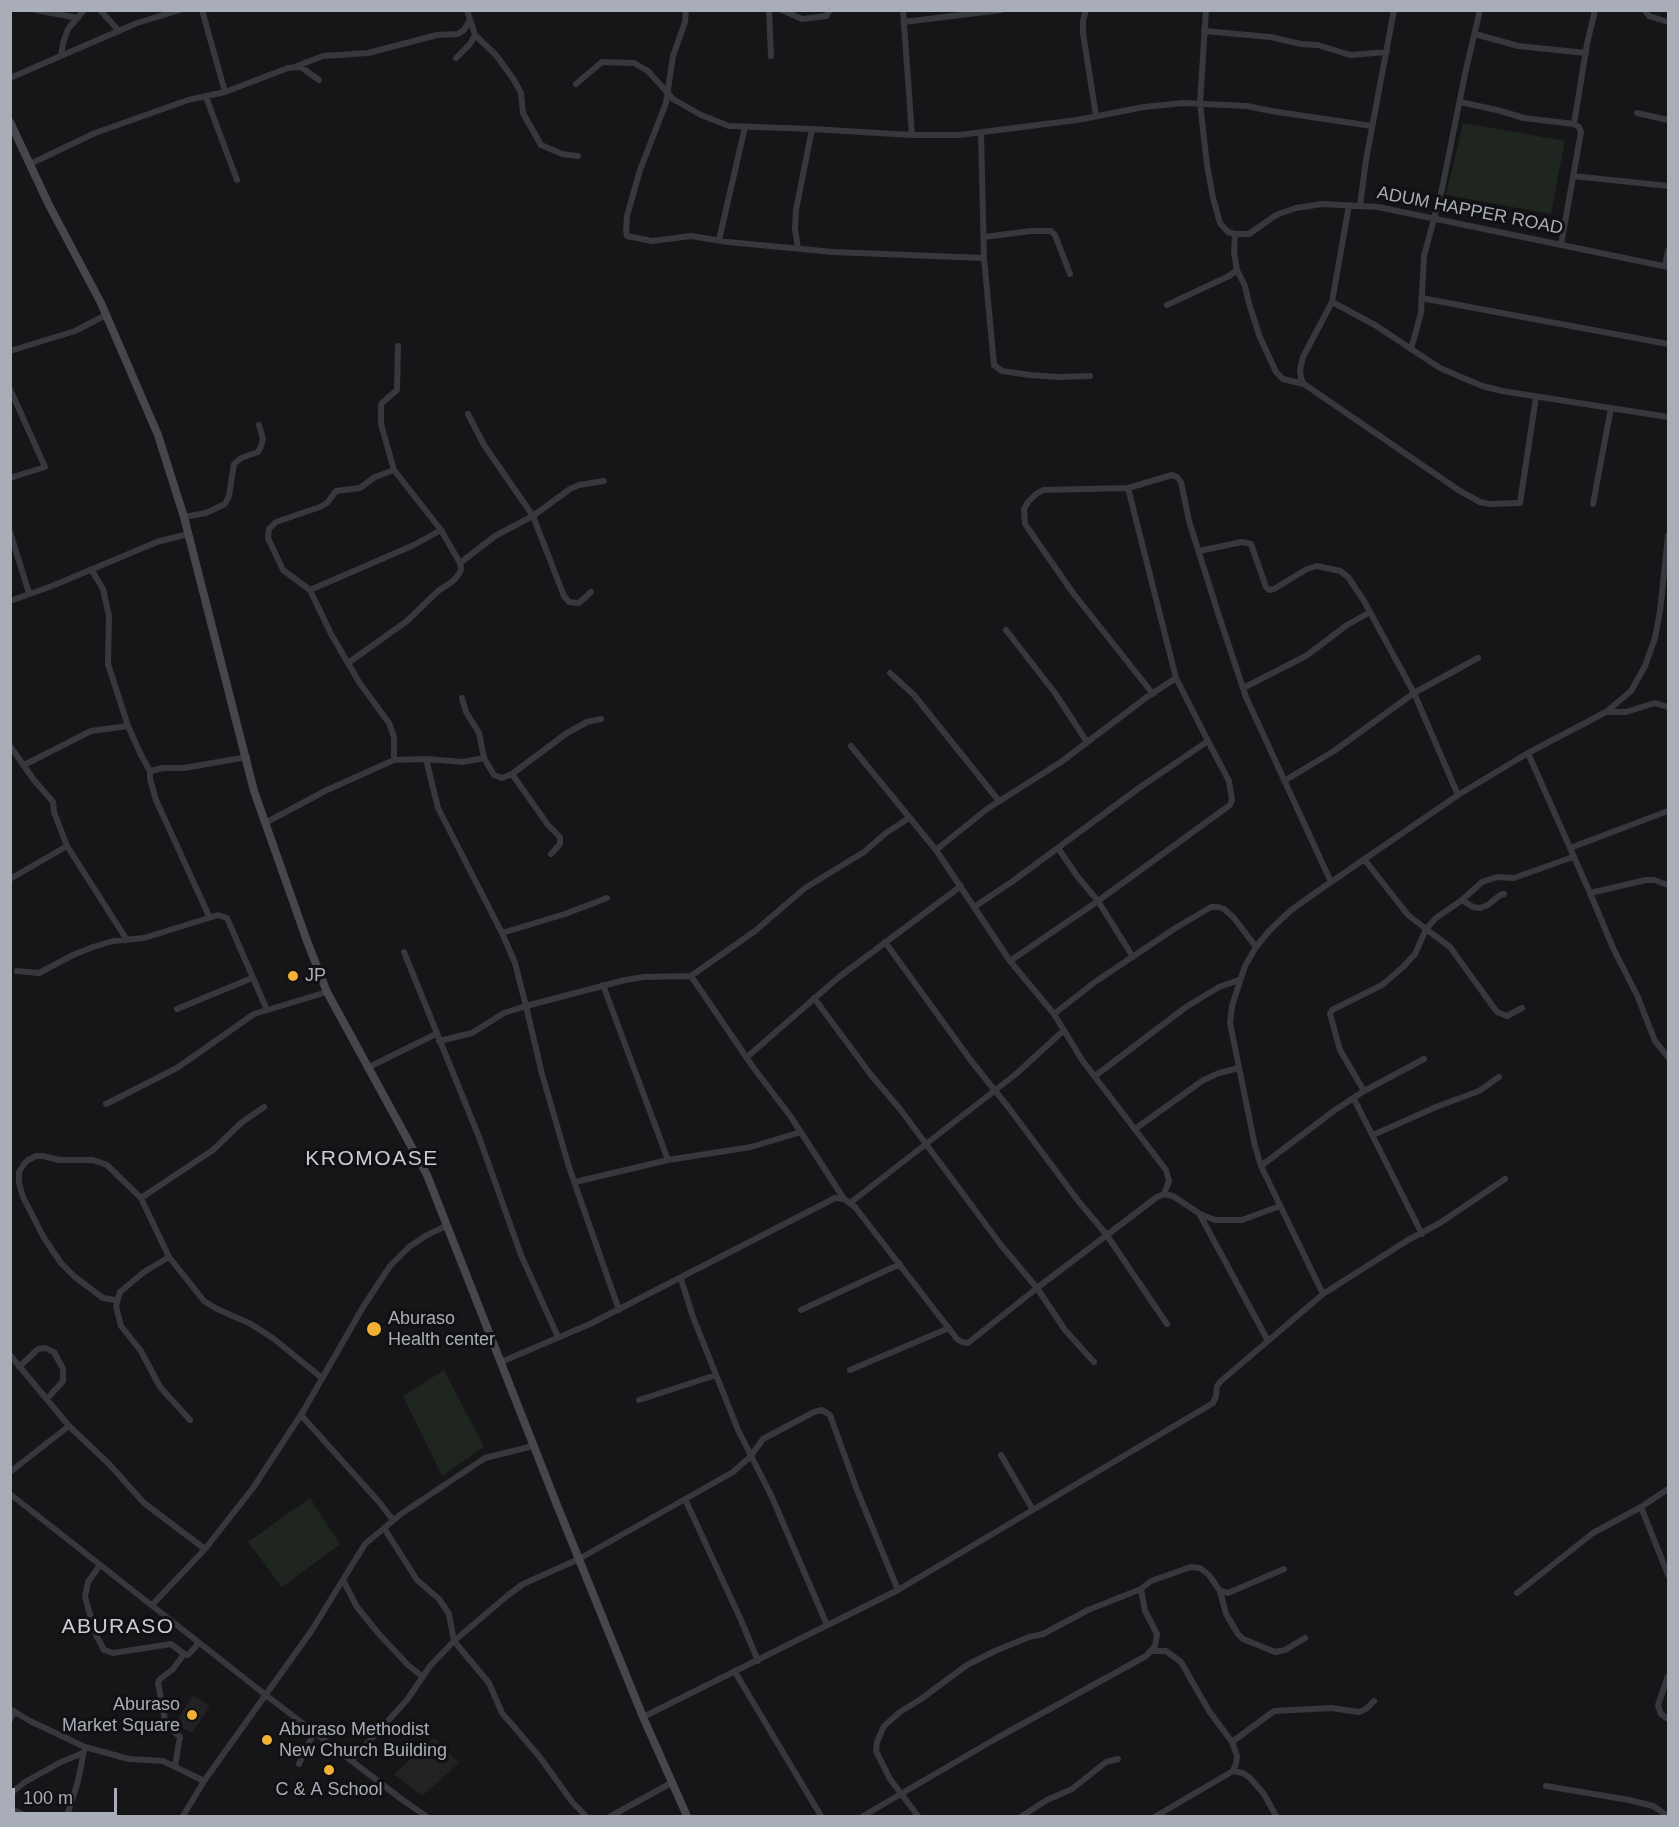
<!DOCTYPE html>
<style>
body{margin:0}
#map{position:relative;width:1679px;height:1827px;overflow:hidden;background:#161618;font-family:Helvetica,sans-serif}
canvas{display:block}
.frame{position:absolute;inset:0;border:12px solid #a8adb8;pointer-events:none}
.scale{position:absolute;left:12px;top:1788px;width:105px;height:27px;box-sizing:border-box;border:3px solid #a8adb8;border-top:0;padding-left:8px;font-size:18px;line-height:21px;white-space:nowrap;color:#a8adb8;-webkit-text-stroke:4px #111113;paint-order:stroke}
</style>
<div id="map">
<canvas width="1679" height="1827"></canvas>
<div class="frame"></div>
<div class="scale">100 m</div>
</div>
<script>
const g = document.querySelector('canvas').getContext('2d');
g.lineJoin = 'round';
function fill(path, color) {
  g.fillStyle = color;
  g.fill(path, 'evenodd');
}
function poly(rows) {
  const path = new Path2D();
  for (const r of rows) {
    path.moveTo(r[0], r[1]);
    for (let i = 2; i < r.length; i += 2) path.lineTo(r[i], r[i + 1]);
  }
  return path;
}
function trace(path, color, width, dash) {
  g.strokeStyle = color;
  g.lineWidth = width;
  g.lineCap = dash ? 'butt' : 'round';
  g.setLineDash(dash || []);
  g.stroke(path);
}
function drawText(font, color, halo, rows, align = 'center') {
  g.font = font + ' Helvetica,sans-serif';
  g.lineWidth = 6;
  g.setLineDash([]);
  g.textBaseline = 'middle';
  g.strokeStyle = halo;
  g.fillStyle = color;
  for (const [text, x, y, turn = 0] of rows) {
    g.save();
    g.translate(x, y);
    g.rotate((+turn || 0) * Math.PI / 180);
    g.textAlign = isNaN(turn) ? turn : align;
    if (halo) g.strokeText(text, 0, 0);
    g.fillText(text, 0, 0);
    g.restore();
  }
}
const built = poly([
 [193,1695,210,1706,192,1733,175,1724],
 [434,1738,459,1763,422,1796,394,1774]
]);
const green = poly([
 [1463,123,1565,141,1551,214,1446,195],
 [444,1370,484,1447,442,1476,403,1396],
 [310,1498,340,1544,282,1587,248,1542]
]);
const street = poly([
 [36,10,78,18],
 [100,10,119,31],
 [202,10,225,92],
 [686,10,685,22,673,56,666,103,640,170,627,216,626,231,627,236,652,241,691,236,728,242,833,252,984,258],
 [769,10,771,56],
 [782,10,802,19,826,16,830,10],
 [903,10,912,135,959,135,1077,120,1144,107,1183,103,1247,106,1271,111,1372,126],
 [1086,10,1083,21,1083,33,1096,116],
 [1206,10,1200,103,1207,165,1213,198,1220,223,1228,232,1235,234],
 [1645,10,1649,16,1668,22],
 [904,22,1001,10],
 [1204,31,1270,37,1301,44,1318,45,1350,55,1387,52],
 [1475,34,1518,46,1586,53],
 [475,35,496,55,514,80,521,93,523,113,541,145,562,154,578,156],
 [61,56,63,43,68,29,84,10],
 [456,58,470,44,475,35,467,10],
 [297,66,323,56,368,53,437,35,458,34,464,30,470,20],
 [10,78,137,23,180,10],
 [576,84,602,62,634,63,648,71,673,99,701,115,729,126,812,129],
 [206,97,237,180],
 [1460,102,1497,110,1524,118,1574,124,1579,127,1581,132,1561,245],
 [1637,113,1668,120],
 [1574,124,1587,44,1595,10],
 [981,132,984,258,994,365,1002,371,1030,375,1059,377,1090,376],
 [30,164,95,133,188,100,225,92,288,68,301,67,319,80],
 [1573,176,1668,186],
 [1349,205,1332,302,1303,357,1300,370,1301,378,1304,384,1460,491,1480,502,1490,504,1520,503,1536,397],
 [1360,206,1366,160,1394,10],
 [1235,234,1249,234,1276,215,1296,208,1322,204,1378,207,1668,267],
 [984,237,1031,231,1051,231,1055,235,1070,274],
 [719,240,745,127],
 [798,248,795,229,796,210,812,129,912,135],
 [1665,266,1668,251],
 [1237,270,1245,286,1249,303,1259,335,1276,372,1283,379,1304,384],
 [1421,298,1668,344],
 [1332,302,1375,325,1440,368,1482,386,1502,391,1668,417],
 [1167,305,1229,276,1237,270,1234,252,1235,234],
 [1411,349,1421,313,1424,256,1442,189,1465,74,1480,10],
 [10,351,75,331,106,315],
 [10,389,45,467,10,478],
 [468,414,484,445,533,516,564,596,569,602,579,603,591,592],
 [394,470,375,477,360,488,336,491,327,503,320,507,276,522,269,529,268,538,283,570,310,590,331,634,359,682,389,723,394,737,394,760],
 [1593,504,1611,408],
 [184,517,206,513,225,504,229,496,234,464,241,458,258,452,261,446,263,439,259,425],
 [10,532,29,593],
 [1199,551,1242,542,1251,544,1266,587,1269,590,1274,589,1307,569,1317,566,1340,571,1348,577,1364,601,1414,693,1458,795],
 [460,563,495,536,533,516,570,489,579,485,604,481],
 [91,569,103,589,109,616,108,664,128,726,141,755,150,771,150,779,156,800,209,916],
 [310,590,414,545,441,530],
 [10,601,52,586,157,542,188,534],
 [1006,630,1055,693,1087,742],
 [348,663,407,621,438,591,453,581,459,574,461,569,460,563,441,530,394,470,381,424,381,406,382,403,397,390,398,346],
 [890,673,914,695,999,801],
 [1243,688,1306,656,1347,625,1370,612],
 [1153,694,1073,593,1025,524,1024,509,1028,502,1036,494,1043,490,1128,488,1172,475,1177,477,1181,482,1189,521,1219,616,1246,697,1331,882],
 [462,698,466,712,479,733,484,758],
 [1607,712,1626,712,1655,703,1668,707],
 [10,746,34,780,53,802,54,812,67,846,127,940],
 [851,746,936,850,1010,961,1054,1014,1082,1060,1166,1170,1169,1181,1164,1194],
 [1528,753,1590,893,1646,880,1654,880,1668,885],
 [426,759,438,808,502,933,515,963,526,1006,504,1013,472,1033,439,1041],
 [24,765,91,731,128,726],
 [150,771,163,768,184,768,247,757],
 [512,774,567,733,587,722,601,719],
 [1284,781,1334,751,1414,693,1478,658],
 [265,823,327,790,394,760,426,759,463,762,484,758,494,775,502,778,512,774,548,825,560,837,560,844,551,854],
 [1058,848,1077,876,1098,901,1133,957],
 [1570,848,1668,811],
 [936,850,987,809,1061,762,1147,697,1176,678],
 [10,879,67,846],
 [1590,893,1614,950,1637,995,1655,1041,1668,1057],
 [1462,900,1473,907,1480,908,1488,905,1500,895,1504,894],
 [974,907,1013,881,1139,788,1208,741,1176,678,1128,488],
 [502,933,565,914,607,898],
 [885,942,972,1062,1009,1108,1079,1202,1106,1234,1167,1324],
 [404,952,479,1137,521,1255,558,1337],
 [1010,961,1098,901,1230,805,1232,800,1229,781,1208,741],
 [17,971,39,973,73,955,93,947,113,941,144,938,218,915,227,918,267,1010],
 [691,976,753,1067,791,1117,844,1199],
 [603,985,668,1160],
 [814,998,871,1075,900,1109,1001,1245,1037,1288,1065,1330,1094,1362],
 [1522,1008,1507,1016,1497,1012,1450,947,1426,929,1436,918,1462,900,1482,882,1497,877,1514,878,1573,857],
 [177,1009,252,978],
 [1054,1014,1095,982,1174,929,1211,907,1218,907,1224,909,1234,918,1256,947],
 [747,1057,839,977,961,886],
 [367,1068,436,1034],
 [1095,1076,1186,1007,1219,987,1239,980],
 [1364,1091,1340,1050,1330,1014,1332,1010,1382,985,1403,967,1415,954,1426,929,1408,915,1364,859],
 [1354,1099,1422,1234],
 [106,1104,177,1068,254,1014,327,992],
 [1135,1129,1202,1081,1219,1073,1239,1068],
 [1373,1135,1436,1107,1479,1091,1499,1077],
 [1261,1166,1335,1110,1364,1091,1424,1059],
 [575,1182,668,1160,751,1147,801,1132],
 [141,1198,213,1150,241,1123,264,1107],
 [850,1203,1016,1074,1063,1031],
 [1200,1215,1268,1341],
 [169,1257,144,1272,120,1292,116,1306,121,1326,141,1351,160,1387,190,1420],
 [681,1279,693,1317,738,1430,771,1495,827,1625],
 [1323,1294,1261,1166,1255,1146,1230,1023,1232,1006,1245,966,1256,947,1269,931,1290,911,1315,893,1458,795,1528,753,1606,712,1631,691,1645,666,1655,638,1660,611,1668,536],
 [116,1300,103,1298,75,1277,61,1263,44,1238,23,1197,19,1183,19,1172,24,1164,28,1160,36,1156,43,1156,59,1160,93,1160,107,1165,141,1198,169,1257,204,1301,217,1309,251,1324,274,1339,322,1378],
 [619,1310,569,1167,542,1074,526,1006,625,980,644,977,691,976,755,931,805,888,864,852,886,833,909,818],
 [801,1310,900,1264],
 [10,1355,69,1426,110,1465,144,1503,205,1549],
 [501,1362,590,1324,835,1198,844,1199,855,1207,957,1339,962,1342,968,1343,1037,1288,1157,1197,1164,1194,1173,1196,1200,1214,1215,1220,1242,1220,1280,1206],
 [19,1367,38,1349,45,1348,54,1352,63,1369,63,1381,47,1399],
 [850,1370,949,1328],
 [639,1400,716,1375],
 [301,1415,379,1502,393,1520],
 [1001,1455,1033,1510],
 [10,1472,69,1426],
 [10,1494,267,1696,404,1801,426,1816],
 [685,1499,741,1620,758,1661],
 [1641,1507,1668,1575],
 [384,1528,417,1580,439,1599,449,1614,454,1641,489,1683,502,1713,539,1756,573,1803,586,1816],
 [100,1565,88,1582,85,1597,96,1635,104,1650,113,1653,171,1644,184,1654,188,1655,199,1643],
 [343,1580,357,1607,378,1633,408,1665,423,1677],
 [1220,1591,1226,1614,1238,1634,1243,1639,1275,1652,1285,1650,1305,1638],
 [1517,1593,1593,1533,1641,1507,1668,1489],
 [153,1604,205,1549,253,1488,304,1410,363,1307,390,1266,409,1247,427,1235,446,1226],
 [1152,1651,1166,1651,1181,1662,1209,1711,1232,1742,1237,1756,1236,1764,1233,1771,1156,1816],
 [735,1672,821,1816],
 [1668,1676,1658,1705,1661,1714,1668,1719],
 [10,1709,30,1721,85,1747,129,1759,163,1761,204,1781],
 [643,1717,898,1590,1213,1403,1216,1396,1217,1386,1221,1381,1323,1294,1408,1240,1440,1223,1505,1179],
 [10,1720,14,1711],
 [1232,1742,1274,1711,1331,1708,1359,1712,1366,1709,1374,1701],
 [351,1761,407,1700,430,1666,454,1641,507,1596,523,1584,579,1559,733,1472,750,1457,763,1439,814,1412,822,1410,830,1415,857,1490,898,1590],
 [299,1764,314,1732],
 [175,1766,180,1737,166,1725,158,1683,159,1680,173,1669,184,1654],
 [1233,1771,1243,1773,1250,1778,1264,1794,1276,1816],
 [1546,1786,1629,1800,1653,1806,1668,1816],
 [10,1794,25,1782,61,1762,83,1753],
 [10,1808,26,1816],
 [67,1816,78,1781,84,1751],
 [183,1816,204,1781,312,1630,365,1544,401,1514,485,1458,533,1446],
 [611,1816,673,1782],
 [863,1816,997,1738,1146,1656,1155,1646,1157,1634,1145,1611,1141,1589,1151,1581,1191,1567,1200,1568,1209,1575,1220,1591,1228,1593,1284,1569],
 [918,1816,890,1779,876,1751,877,1742,884,1726,900,1712,921,1699,967,1665,995,1651,1029,1637,1043,1634,1088,1610,1141,1589],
 [1022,1816,1047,1800,1072,1789,1106,1762,1118,1759]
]);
const secondary = poly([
 [10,122,49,205,101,303,158,435,184,517,254,791,307,941,327,992,427,1175,557,1505,643,1717,687,1816]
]);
const markers = [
 [293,976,6,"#f2b134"],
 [374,1329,8,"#f2b134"],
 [192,1715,6,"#f2b134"],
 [267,1740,6,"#f2b134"],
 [329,1770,6,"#f2b134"]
];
const streetNames = [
 ["ADUM HAPPER ROAD",1470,211,11]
];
const poiNames = [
 ["JP",305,976],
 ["Aburaso",388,1319],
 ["Health center",388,1340],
 ["Aburaso",180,1705,"right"],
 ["Market Square",180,1726,"right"],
 ["Aburaso Methodist",279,1730],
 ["New Church Building",279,1751],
 ["C & A School",329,1790,"center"]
];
const quarterNames = [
 ["KROMOASE",372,1159],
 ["ABURASO",118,1627]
];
fill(built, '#222225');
fill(green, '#1e261f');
trace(street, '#37383d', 6);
trace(secondary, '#45474d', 8);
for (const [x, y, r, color] of markers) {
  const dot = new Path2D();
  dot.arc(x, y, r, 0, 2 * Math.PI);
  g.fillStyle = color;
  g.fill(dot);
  trace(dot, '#111113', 2);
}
drawText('18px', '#a8adb8', '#111113', streetNames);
drawText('18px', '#a8adb8', '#111113', poiNames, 'left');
g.letterSpacing = '1.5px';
drawText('21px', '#c9ccd4', '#111113', quarterNames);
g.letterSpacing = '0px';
</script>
